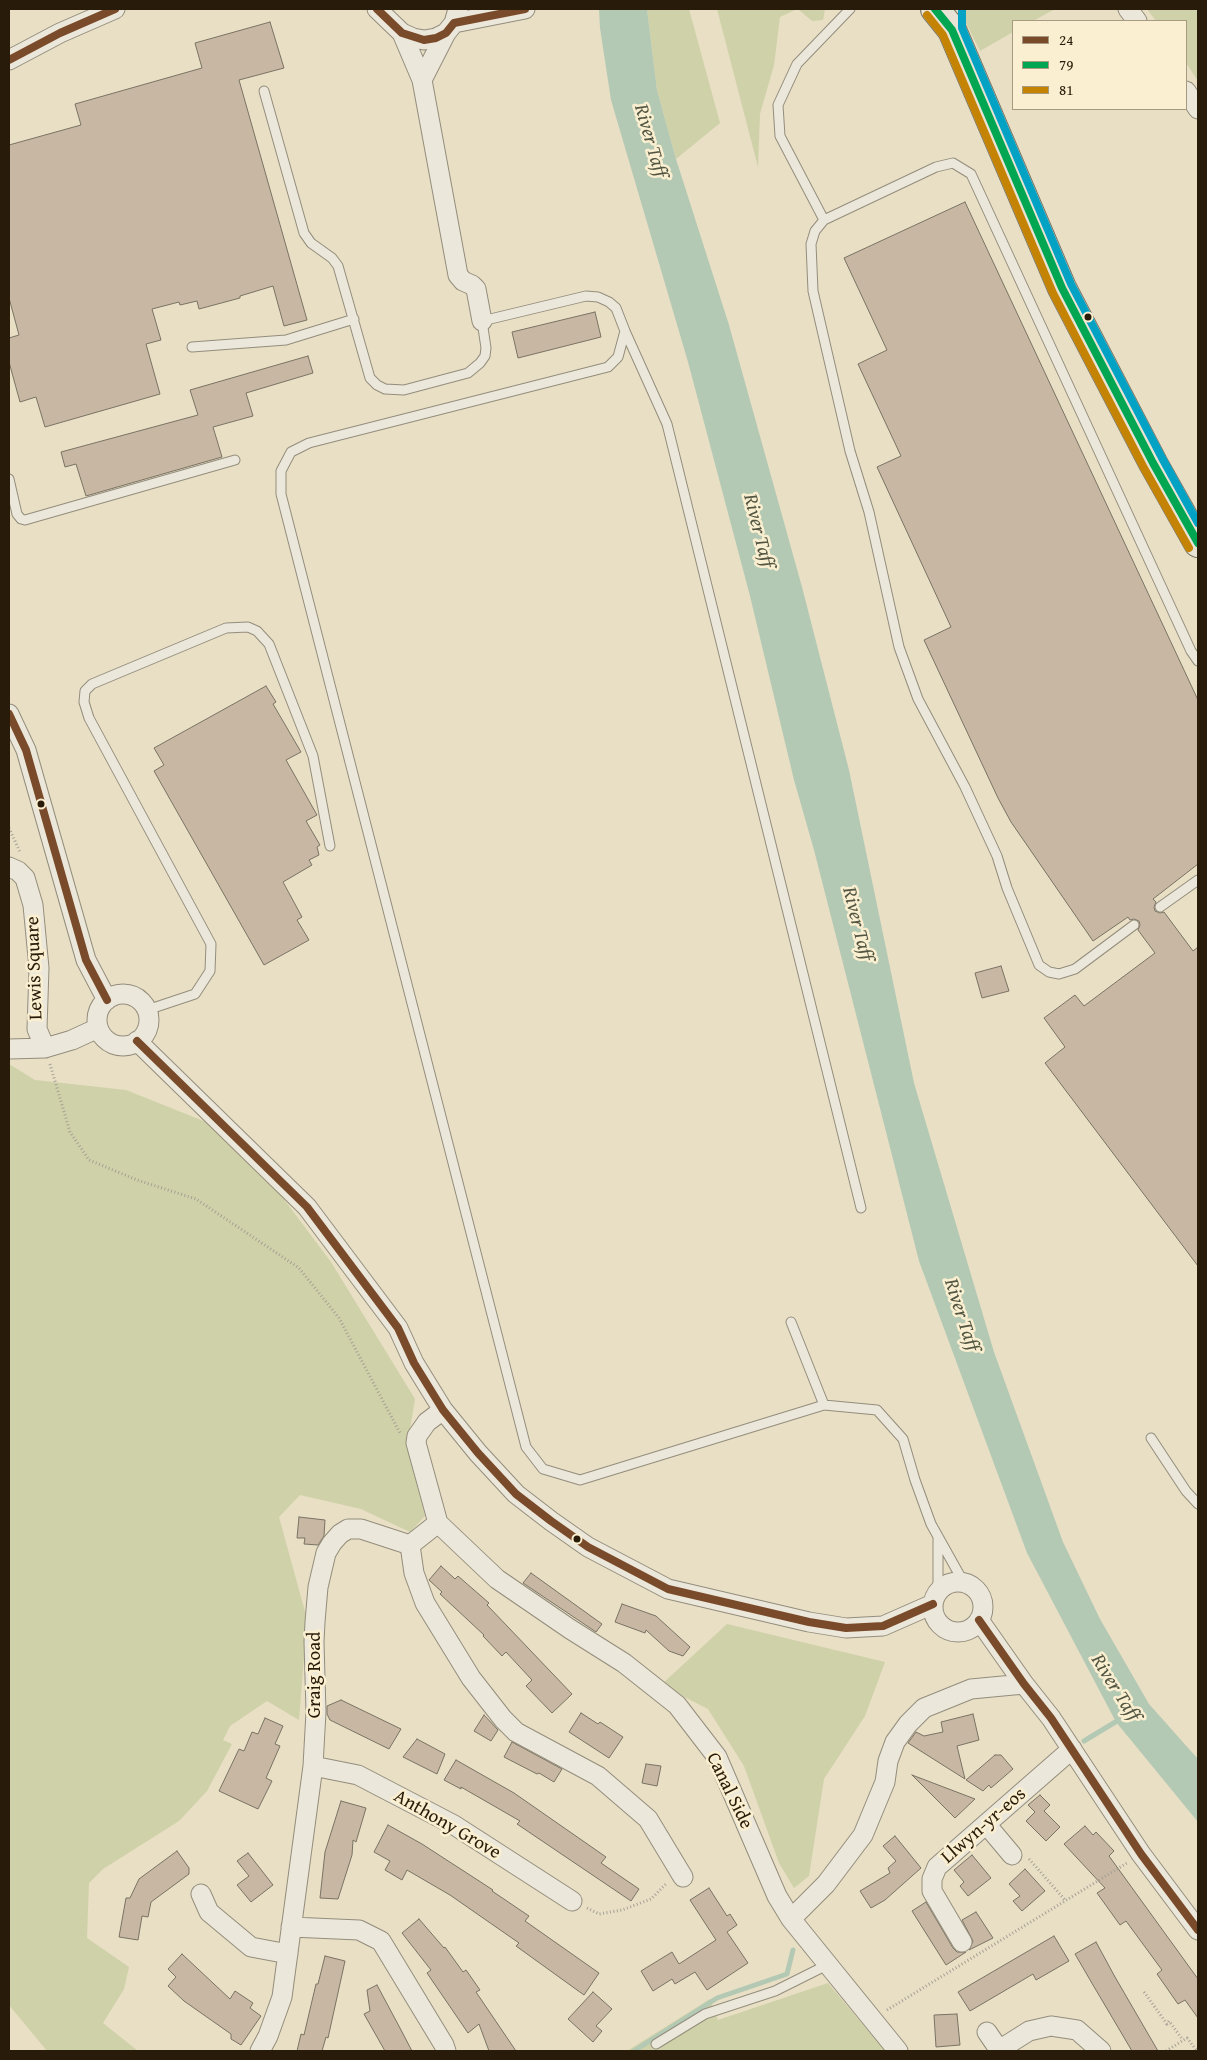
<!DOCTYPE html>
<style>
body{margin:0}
#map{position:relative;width:1207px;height:2060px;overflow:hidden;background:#e8dfc5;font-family:"Gentium Book Plus",serif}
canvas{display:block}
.frame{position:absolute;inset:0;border:10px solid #291b09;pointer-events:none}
.legend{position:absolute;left:1012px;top:20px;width:175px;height:90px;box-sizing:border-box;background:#faefd0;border:1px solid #a69a80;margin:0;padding:6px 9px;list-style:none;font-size:15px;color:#291b09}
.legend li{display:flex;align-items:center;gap:10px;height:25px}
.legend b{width:25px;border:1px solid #a69a80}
</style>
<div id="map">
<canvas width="1207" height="2060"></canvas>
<div class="frame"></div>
<ul class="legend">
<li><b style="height:6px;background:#7a4b2a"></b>24</li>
<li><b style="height:6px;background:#00a651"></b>79</li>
<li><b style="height:6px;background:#c48302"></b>81</li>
</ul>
</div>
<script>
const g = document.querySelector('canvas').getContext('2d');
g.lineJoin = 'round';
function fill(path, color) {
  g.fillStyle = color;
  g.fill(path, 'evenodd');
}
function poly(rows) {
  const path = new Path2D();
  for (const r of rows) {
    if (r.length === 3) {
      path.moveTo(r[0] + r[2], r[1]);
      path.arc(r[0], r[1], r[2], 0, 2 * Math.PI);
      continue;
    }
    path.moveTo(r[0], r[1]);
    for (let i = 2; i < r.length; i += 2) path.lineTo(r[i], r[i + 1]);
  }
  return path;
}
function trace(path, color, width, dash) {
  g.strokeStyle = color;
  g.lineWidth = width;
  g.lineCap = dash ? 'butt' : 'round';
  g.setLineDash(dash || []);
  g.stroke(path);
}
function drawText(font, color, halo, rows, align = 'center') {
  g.font = font + ' "Gentium Book Plus",serif';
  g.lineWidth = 5;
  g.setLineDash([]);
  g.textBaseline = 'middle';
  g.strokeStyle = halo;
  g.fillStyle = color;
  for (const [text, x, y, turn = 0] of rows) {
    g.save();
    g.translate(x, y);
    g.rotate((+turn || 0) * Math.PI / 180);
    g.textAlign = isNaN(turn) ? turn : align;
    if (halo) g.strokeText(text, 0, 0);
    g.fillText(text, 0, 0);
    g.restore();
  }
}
const green = poly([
 [647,9,689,9,720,123,676,159,657,90],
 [717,9,797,9,780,17,774,65,760,114,758,167],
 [798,9,825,9,823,20,812,21],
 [964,9,1055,9,1033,21,1013,21,1013,32,980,51,963,17],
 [1147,9,1198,9,1198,81,1186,63,1186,21,1156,21],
 [9,1064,35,1080,126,1090,206,1122,283,1198,331,1262,415,1399,407,1447,425,1516,410,1532,361,1509,300,1495,279,1517,307,1619,299,1720,267,1701,230,1726,223,1740,232,1744,207,1791,179,1821,103,1869,89,1883,87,1938,129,1967,124,1989,103,2023,138,2051,47,2051,9,2005],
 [727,1624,885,1662,865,1716,824,1779,809,1876,794,1888,779,1863,744,1766,708,1709,661,1685],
 [828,1983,885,2051,627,2051,710,1999,718,2020]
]);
const water = poly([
 [599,9,647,9,657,90,676,159,729,325,802,587,849,770,914,1083,994,1352,1063,1542,1100,1619,1149,1704,1198,1759,1198,1822,1116,1722,1027,1553,919,1261,814,850,794,780,750,596,688,362,611,100,600,28]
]);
const stream = poly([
 [1084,1741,1122,1718],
 [634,2051,717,1998,787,1974,793,1950]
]);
const building = poly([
 [270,22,284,68,239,80,307,320,284,326,273,286,240,296,240,298,199,309,197,301,180,305,179,302,152,309,161,340,146,344,160,394,45,427,36,397,20,402,9,362,9,338,19,335,9,298,9,145,81,125,75,104,202,68,195,43,270,22],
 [965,202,1198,700,1198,864,1153,899,1156,902,1154,907,1155,911,1160,913,1164,912,1193,951,1198,947,1198,1266,1045,1063,1065,1047,1044,1018,1075,995,1084,1006,1155,953,1138,930,1140,925,1139,921,1134,919,1130,920,1128,917,1093,941,1011,822,998,798,924,640,951,627,877,467,901,456,858,364,887,350,844,258,965,202],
 [595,312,601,337,518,358,512,332,595,312],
 [308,356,313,373,246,393,253,416,213,427,222,457,86,496,76,464,65,467,61,452,198,415,190,390,308,356],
 [266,686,276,702,273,704,301,752,286,760,317,815,306,821,320,845,317,847,319,855,309,860,312,865,283,882,302,917,297,920,309,940,264,965,154,771,164,765,154,748,266,686],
 [1001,966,1009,991,982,998,975,973,1001,966],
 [299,1517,325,1520,324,1536,318,1545,304,1544,305,1538,297,1538,299,1517],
 [441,1566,455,1579,458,1576,489,1603,487,1605,572,1694,552,1713,526,1686,532,1680,506,1652,502,1656,483,1636,484,1635,440,1594,442,1592,429,1580,441,1566],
 [531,1573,602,1624,596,1632,523,1583,531,1573],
 [622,1604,656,1616,690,1647,683,1656,669,1651,646,1630,645,1633,615,1622,622,1604],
 [341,1700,401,1729,389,1749,330,1720,327,1714,327,1706,341,1700],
 [581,1713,598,1724,600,1722,623,1737,609,1758,569,1732,581,1713],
 [973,1714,979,1740,957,1746,965,1779,908,1743,916,1732,924,1736,943,1732,941,1722,973,1714],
 [484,1715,498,1730,491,1741,474,1731,484,1715],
 [265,1718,283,1726,275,1744,280,1746,266,1778,272,1781,258,1809,219,1791,239,1749,244,1751,252,1732,258,1734,265,1718],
 [417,1739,445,1754,437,1774,403,1757,417,1739],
 [512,1742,562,1769,554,1782,539,1773,537,1774,504,1757,512,1742],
 [995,1755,1001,1755,1013,1769,991,1788,989,1785,983,1791,966,1780,995,1755],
 [456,1760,514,1793,606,1857,601,1863,639,1889,631,1901,517,1824,520,1821,461,1787,461,1789,444,1780,456,1760],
 [646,1764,661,1766,657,1786,642,1783,646,1764],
 [912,1775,975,1799,955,1818,912,1775],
 [1040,1795,1050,1805,1044,1811,1060,1827,1046,1841,1026,1821,1035,1812,1028,1805,1040,1795],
 [341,1801,366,1808,356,1842,353,1840,352,1855,338,1899,320,1898,325,1852,341,1801],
 [388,1825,422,1844,493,1890,492,1891,529,1916,525,1921,599,1973,584,1995,516,1946,519,1943,450,1895,407,1870,402,1880,385,1870,390,1861,374,1852,388,1825],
 [1085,1826,1093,1835,1096,1832,1114,1851,1109,1856,1198,1979,1198,2018,1185,2000,1178,2004,1157,1974,1162,1970,1126,1921,1120,1925,1097,1893,1105,1888,1064,1844,1085,1826],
 [895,1836,921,1868,885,1900,871,1908,860,1891,890,1873,888,1868,896,1861,883,1846,895,1836],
 [177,1851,189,1868,189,1874,151,1902,148,1917,142,1916,138,1940,119,1937,126,1898,130,1898,139,1879,177,1851],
 [248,1853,273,1885,251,1902,237,1885,249,1876,237,1861,248,1853],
 [972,1855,991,1878,968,1896,960,1886,964,1882,954,1870,972,1855],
 [1025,1869,1045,1891,1022,1911,1013,1901,1020,1896,1009,1884,1025,1869],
 [709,1888,727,1916,730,1914,737,1925,727,1932,748,1963,707,1990,695,1972,675,1984,672,1979,653,1991,641,1971,672,1952,679,1964,716,1940,690,1900,709,1888],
 [926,1902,953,1948,957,1952,966,1952,946,1965,912,1911,926,1902],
 [976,1912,993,1938,969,1950,973,1941,962,1920,976,1912],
 [419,1919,444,1948,445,1947,463,1972,466,1970,480,1990,476,1992,516,2051,489,2051,479,2024,468,2033,427,1973,431,1970,402,1933,419,1919],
 [1054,1936,1069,1961,1036,1980,1033,1974,970,2011,958,1992,1054,1936],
 [1096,1942,1115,1977,1158,2051,1132,2051,1093,1985,1075,1954,1096,1942],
 [182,1954,230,1999,235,1991,253,2003,250,2008,261,2016,241,2045,231,2039,231,2034,184,2001,168,1986,176,1977,168,1969,182,1954],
 [325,1956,345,1961,328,2038,326,2037,322,2051,297,2051,301,2034,304,2035,316,1984,318,1984,325,1956],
 [377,1985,401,2030,412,2051,385,2051,364,2014,370,2011,367,1990,377,1985],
 [593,1992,612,2009,596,2026,602,2031,593,2042,568,2019,593,1992],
 [957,2014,960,2045,936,2047,934,2015,957,2014]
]);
const path = poly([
 [9,828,20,852],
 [50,1064,70,1132,89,1160,137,1180,196,1199,299,1268,339,1318,400,1433],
 [1029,1859,1066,1901],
 [587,1908,599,1914,622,1910,651,1899,667,1883],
 [1144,1992,1167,2024,1169,2021,1183,2040],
 [887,2010,1127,1863],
 [1166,2051,1187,2038,1197,2051]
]);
const lane = poly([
 [264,91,304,233,311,243,332,258,338,266,370,378,377,385,385,389,404,390,468,373,480,363,485,356,486,348,482,321,586,296,598,297,609,302,616,308,625,331,618,357,608,367,309,443,291,452,281,471,281,494,526,1447,543,1469,580,1480,824,1405,877,1410,903,1439,915,1480,931,1524,964,1583],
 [824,220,780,136,778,105,797,64,850,9],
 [625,331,667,424,861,1208],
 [192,347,286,340,354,319],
 [9,479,17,514,21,519,25,520,235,460],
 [1160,907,1198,880],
 [1134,925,1075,969,1059,974,1049,972,1039,965,1007,888,997,856,965,787,918,699,899,647,869,512,850,451,813,291,811,244,815,231,824,220,936,167,953,163,971,174,1191,651,1198,661],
 [147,1010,195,994,210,971,211,944,89,718,84,702,85,691,92,684,226,628,248,627,257,631,269,644,313,756,330,846],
 [791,1322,824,1405],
 [1151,1438,1186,1491,1198,1504],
 [938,1538,938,1592],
 [656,2044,705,2014,775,1991,827,1965]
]);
const street = poly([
 [377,9,402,33,413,38,424,40,436,38,446,33,454,23,458,9],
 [1128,9,1137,21],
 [454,23,525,9],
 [402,33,422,80,458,275,463,281,472,285,476,289,482,321],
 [9,60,60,33,115,9],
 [422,80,446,33],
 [1186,91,1198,109],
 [9,714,26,750,86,960,107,1000],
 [9,867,18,871,25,878,33,905,39,968,37,1029,45,1048],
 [123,1020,26],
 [137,1041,307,1207,398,1328,414,1363,443,1410,478,1453,516,1494,551,1521,588,1547,668,1589,809,1622,846,1628,883,1626,933,1604],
 [9,1049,45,1048,72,1040,98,1028],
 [438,1523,497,1579,570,1629,624,1663,677,1705,717,1757,777,1896,791,1919,898,2051],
 [438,1523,416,1443,417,1436,427,1422,443,1410],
 [410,1545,414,1573,425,1603,471,1678,503,1719,516,1732,598,1776,648,1819,683,1877],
 [958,1607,25],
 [979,1620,1024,1684,1051,1718,1141,1854,1198,1930],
 [313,1766,358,1775,454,1825,572,1901],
 [986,1824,1012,1855],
 [201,1894,209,1912,251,1947,288,1954],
 [791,1919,826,1884,863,1835,885,1782,888,1761,895,1742,908,1724,924,1708,971,1689,1024,1684],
 [291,1927,359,1930,381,1941,444,2045,446,2051],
 [962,1942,932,1891,932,1879,937,1867,1072,1749],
 [987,2032,1000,2051],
 [999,2050,1029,2031,1051,2026,1077,2030,1101,2051],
 [260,2051,268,2036,282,1997,313,1766,316,1712,314,1642,315,1622,318,1587,326,1553,332,1543,340,1534,348,1529,361,1529,410,1545,438,1523]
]);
const primary = poly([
 [935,9,952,30,1062,288,1153,463,1198,543]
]);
const bus1 = poly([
 [377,9,402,33,424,40,436,38,446,33,454,23,525,9],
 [9,60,60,33,115,9],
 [9,714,26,750,86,960,107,1000],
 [137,1041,307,1207,398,1328,414,1363,443,1410,478,1453,516,1494,551,1521,588,1547,668,1589,809,1622,846,1628,883,1626,933,1604],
 [979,1620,1024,1684,1051,1718,1141,1854,1198,1930]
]);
const bus2 = poly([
 [935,9,952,30,1062,288,1153,463,1198,543]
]);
const bus3 = poly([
 [927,15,943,35,1053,293,1144,468,1189,548]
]);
const bus4 = poly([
 [962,9,962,28,1071,284,1162,458,1198,523]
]);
const markers = [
 [1088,317,4.5,"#291b09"],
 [41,804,4.5,"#291b09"],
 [577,1539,4.5,"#291b09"]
];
const streetNames = [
 ["Lewis Square",35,968,-92],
 ["Graig Road",315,1675,-90],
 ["Canal Side",729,1791,64],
 ["Anthony Grove",447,1825,30],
 ["Llwyn-yr-eos",984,1826,-41]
];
const waterNames = [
 ["River Taff",650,141,74],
 ["River Taff",758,531,76],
 ["River Taff",857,924,76],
 ["River Taff",961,1315,72],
 ["River Taff",1115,1688,58]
];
fill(green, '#cfd1a8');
fill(water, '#b4c9b4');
trace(stream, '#b4c9b4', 5);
fill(building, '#c8b7a3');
trace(building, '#797363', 1);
trace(lane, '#948d7c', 11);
trace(street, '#948d7c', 21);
trace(primary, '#797363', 30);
trace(path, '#a6a095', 3, [1, 2.5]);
trace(lane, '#ebe7da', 9);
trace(street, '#ebe7da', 19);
trace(primary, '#e8e3d4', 28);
trace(bus1, '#7a4b2a', 8);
trace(bus2, '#00a651', 8);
trace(bus3, '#c48302', 8);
trace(bus4, '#02a2c4', 8);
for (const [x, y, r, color] of markers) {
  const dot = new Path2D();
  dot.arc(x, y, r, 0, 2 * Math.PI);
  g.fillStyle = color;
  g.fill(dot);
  trace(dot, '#faefd0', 2);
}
drawText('19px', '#291b09', '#faefd0', streetNames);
drawText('italic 20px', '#525542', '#faefd0', waterNames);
</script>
